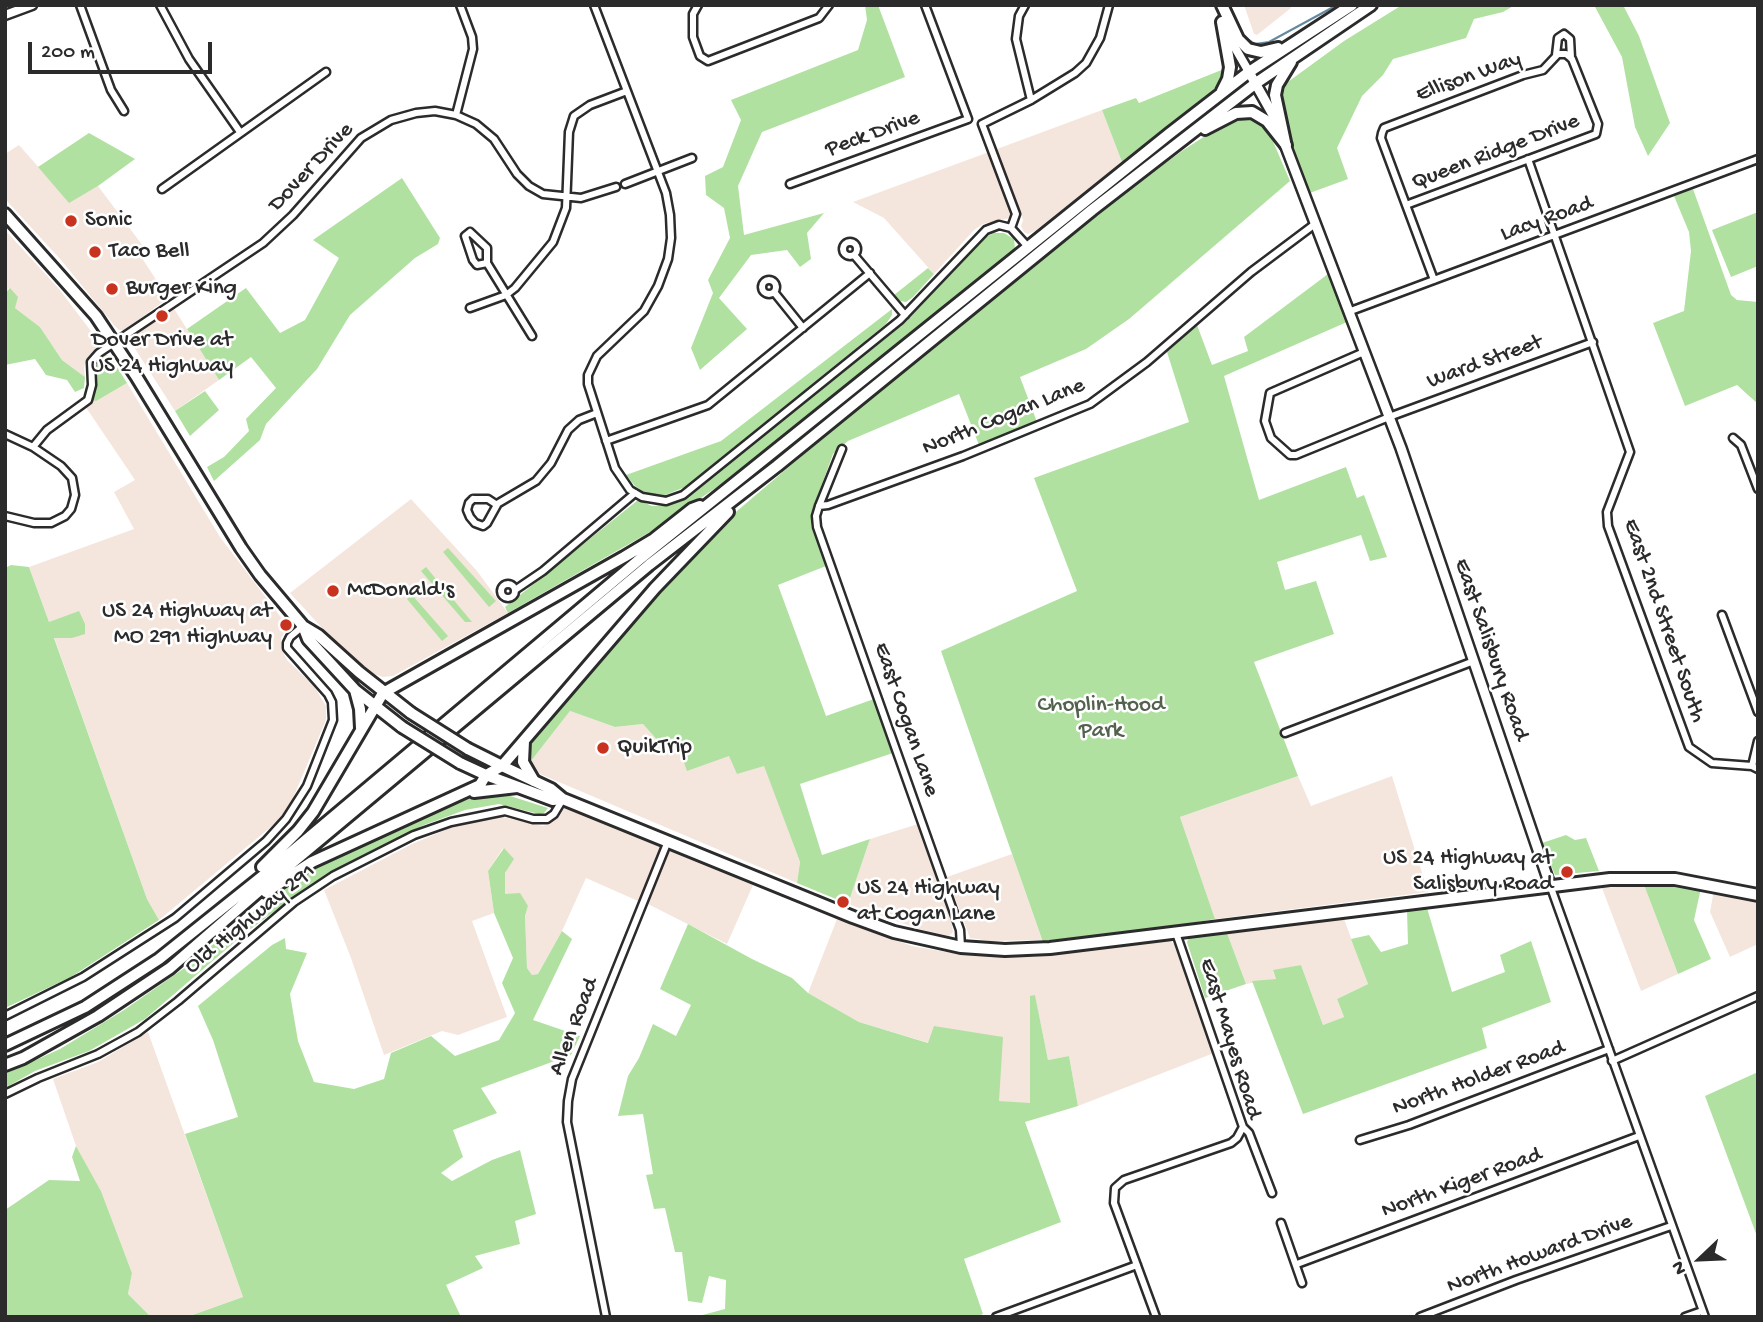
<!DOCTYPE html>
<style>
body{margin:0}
#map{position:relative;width:1763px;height:1322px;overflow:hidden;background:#fff;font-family:"Gochi Hand",sans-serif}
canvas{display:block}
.frame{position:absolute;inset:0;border:7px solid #2b2b2b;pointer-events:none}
.north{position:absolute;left:1665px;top:1224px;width:70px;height:70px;-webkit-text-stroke:5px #fff;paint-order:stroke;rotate:247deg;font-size:19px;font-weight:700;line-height:28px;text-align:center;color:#2b2b2b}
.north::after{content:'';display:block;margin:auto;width:24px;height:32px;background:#2b2b2b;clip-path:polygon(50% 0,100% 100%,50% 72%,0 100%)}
.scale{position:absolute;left:28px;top:42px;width:184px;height:32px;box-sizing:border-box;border:4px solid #2b2b2b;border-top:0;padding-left:9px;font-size:21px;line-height:24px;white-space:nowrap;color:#2b2b2b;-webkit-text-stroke:5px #fff;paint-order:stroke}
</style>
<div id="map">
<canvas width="1763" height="1322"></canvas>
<div class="frame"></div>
<div class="north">N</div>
<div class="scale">200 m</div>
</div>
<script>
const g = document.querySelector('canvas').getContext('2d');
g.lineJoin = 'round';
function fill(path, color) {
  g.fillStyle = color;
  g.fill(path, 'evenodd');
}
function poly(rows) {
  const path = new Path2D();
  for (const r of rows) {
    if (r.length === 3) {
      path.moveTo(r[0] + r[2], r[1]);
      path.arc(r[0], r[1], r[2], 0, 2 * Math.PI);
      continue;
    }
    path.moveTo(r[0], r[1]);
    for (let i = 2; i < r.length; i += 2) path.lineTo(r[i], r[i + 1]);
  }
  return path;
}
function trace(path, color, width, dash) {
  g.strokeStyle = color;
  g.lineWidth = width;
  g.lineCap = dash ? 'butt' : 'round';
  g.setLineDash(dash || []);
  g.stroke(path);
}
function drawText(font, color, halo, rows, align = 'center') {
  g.font = font + ' "Gochi Hand",sans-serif';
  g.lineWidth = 5;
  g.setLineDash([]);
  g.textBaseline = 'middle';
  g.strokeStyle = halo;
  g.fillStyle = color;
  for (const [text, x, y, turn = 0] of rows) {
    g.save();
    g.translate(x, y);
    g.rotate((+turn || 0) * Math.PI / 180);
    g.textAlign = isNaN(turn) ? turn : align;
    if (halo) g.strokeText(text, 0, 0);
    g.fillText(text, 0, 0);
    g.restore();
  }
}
const built = poly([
 [1244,5,1290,5,1291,8,1257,35,1254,34],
 [1102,110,1122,162,1035,231,1028,234,1024,232,1021,226,1023,220,997,149],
 [19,145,69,202,98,186,146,250,140,255,168,298,125,330,119,330,114,325,61,260,5,199,5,154],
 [989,152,1011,212,1010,218,983,224,974,230,934,274,884,218,853,202],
 [5,230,59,289,97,339,99,346,87,358,84,367,85,377,62,360,40,327,15,308,9,288,5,293],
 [173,307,219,380,175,411,130,341,131,337],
 [127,383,220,537,286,624,286,630,281,638,281,649,287,660,314,686,326,706,326,720,293,798,279,820,159,920,147,899,54,637,72,638,49,622,29,567,134,529,114,492,135,480,85,406,91,399,96,400],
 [411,499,477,571,508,613,393,676,383,677,371,673,333,640,290,593],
 [570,711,615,727,643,724,666,750,679,748,730,756,764,765,800,862,797,883,540,774,534,768,531,761],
 [1298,776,1311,806,1392,776,1428,892,1215,919,1180,817],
 [563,808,657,842,660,848,638,901,586,878,562,931,538,974,532,975,527,968,525,916,528,906,505,894,505,873,513,859,503,848,488,871,494,913,472,921,507,1017,458,1035,442,1031,384,1055,351,958,324,890,412,844,462,823,498,816,543,826,551,823],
 [918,824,952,925,953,932,949,936,919,929,848,904,870,839],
 [674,851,753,885,727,944,648,904,668,852],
 [1012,854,1042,940,990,941,970,938,947,877],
 [1644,885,1678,974,1641,991,1602,888],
 [1714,890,1758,903,1758,944,1730,957,1710,912],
 [837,919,912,946,964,955,1034,957,1169,940,1174,944,1214,1053,1078,1106,1069,1056,1048,1060,1035,996,1030,996,1030,1104,998,1101,929,1043,859,1022,808,993],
 [1344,919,1368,984,1337,999,1344,1017,1323,1025,1301,965,1273,971,1276,979,1246,984,1227,933],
 [148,1032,243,1297,187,1317,151,1317,128,1294,132,1273,101,1191,76,1146,53,1079,98,1062]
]);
const green = poly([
 [865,5,878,5,905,77,762,132,738,186,744,235,824,213,807,233,811,259,800,267,787,250,751,255,719,298,747,329,700,370,691,348,713,293,708,280,730,238,724,208,706,195,705,176,723,167,741,120,731,100,858,50,867,20],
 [1402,5,1515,5,1503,12,1474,19,1466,38,1393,59,1383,75,1362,96,1337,148,1348,179,1307,194,1280,103,1281,87,1344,41],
 [1594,5,1623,5,1639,36,1670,123,1648,156,1635,127,1622,57],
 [1224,69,1221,80,1212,92,1122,162,1102,110,1136,98,1139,103],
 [1246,114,1266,125,1290,181,1129,319,1086,349,1020,377,1037,422,979,445,959,394,848,441,833,454,811,514,811,527,826,566,778,585,826,716,874,699,893,753,800,784,822,855,870,839,848,904,797,883,800,862,764,766,737,774,729,756,687,771,679,748,666,750,643,724,615,727,570,711,531,761,528,746,533,737,717,528,890,381,1120,196,1182,151,1236,116],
 [89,133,135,159,98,186,69,203,38,167],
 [402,178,440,238,438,244,415,258,350,315,317,369,266,424,260,440,214,481,207,467,224,457,249,431,246,419,276,388,251,357,219,380,187,329,246,288,280,333,305,320,339,258,313,240],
 [1693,189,1731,295,1737,300,1758,302,1758,404,1737,385,1685,406,1653,323,1684,311,1691,251,1689,232,1674,196],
 [1758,212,1758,266,1731,277,1712,230],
 [994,233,1004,233,1014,239,1015,249,787,434,732,477,650,532,508,613,505,607,638,500,652,506,670,505,686,497,906,321,986,237],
 [928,268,934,274,913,297,906,302,900,301,894,295],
 [1328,274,1347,322,1224,376,1259,500,1346,467,1357,498,1364,495,1387,557,1370,561,1361,535,1277,562,1285,590,1316,581,1334,634,1254,662,1298,776,1180,817,1215,919,1045,948,941,651,1077,591,1034,478,1189,422,1167,352,1197,325,1212,365,1248,351,1244,337],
 [10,288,18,297,15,308,40,327,62,360,85,377,84,388,75,392,67,380,46,375,35,359,5,365,5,293],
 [892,309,892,315,886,324,685,487,663,496,645,493,635,486,626,475,721,441],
 [105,355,110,356,127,383,96,401,91,399,96,388,95,366],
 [205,391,219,410,190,436,175,411],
 [448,548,496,601,489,607,443,552],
 [11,565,29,567,49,622,79,611,85,624,85,634,72,638,54,638,147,899,159,920,71,977,5,1008,5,568],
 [426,567,472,622,465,622,421,571],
 [412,595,448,636,442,641,407,599],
 [487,794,507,795,548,808,544,813,539,814,499,804,465,810,424,825,339,868,311,884,244,934,145,1019,89,1051,35,1071,5,1088,5,1074,60,1049,124,1010,183,969,270,898,313,868,424,816,468,799],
 [1566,835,1575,840,1586,838,1599,871,1555,875,1542,843],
 [504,848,514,859,505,873,505,894,520,893,528,906,525,916,527,968,532,975,538,974,562,931,572,939,533,1020,580,1036,571,1055,481,1088,497,1113,453,1130,463,1157,441,1173,452,1181,492,1160,520,1150,536,1214,515,1221,520,1244,475,1256,483,1268,446,1285,461,1317,187,1317,243,1297,185,1134,238,1117,213,1040,198,1006,272,945,285,938,286,949,307,953,290,994,298,1041,314,1082,354,1089,384,1079,391,1053,431,1036,455,1056,499,1040,515,1013,502,983,513,958,494,913,488,871],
 [1644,885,1701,888,1694,920,1711,959,1678,974],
 [1427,908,1452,992,1505,972,1500,955,1531,941,1551,1002,1482,1028,1487,1048,1303,1114,1252,981,1276,979,1273,970,1301,965,1323,1025,1344,1017,1337,999,1368,984,1351,939,1369,935,1381,952,1408,944,1407,911],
 [688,924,752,959,792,978,808,993,859,1022,928,1043,934,1026,1003,1037,999,1101,1030,1103,1030,996,1035,995,1048,1060,1069,1056,1078,1106,1025,1122,1061,1222,964,1259,983,1314,976,1317,695,1317,725,1309,726,1280,709,1276,702,1303,688,1301,682,1252,675,1252,665,1208,654,1209,646,1175,653,1174,643,1114,618,1116,628,1076,639,1058,653,1024,676,1036,691,1005,660,989],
 [1227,933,1246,984,1205,998,1187,942,1189,938],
 [1758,1072,1758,1239,1705,1096],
 [76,1146,101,1191,132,1273,128,1294,151,1317,5,1317,5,1210,49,1180,80,1181,72,1157]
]);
const stream = poly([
 [1246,38,1255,44,1269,42,1337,5]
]);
const minor = poly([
 [80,5,111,90,124,111],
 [160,5,189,59,240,132],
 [594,5,666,193,670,215,671,238,668,259,658,286,644,311,597,356,588,375,588,384,615,468,630,490,642,497,666,501,683,495,900,320,986,230,999,225,1011,228],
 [698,5,693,14,693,37,700,56,708,61,819,18,829,5],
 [925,5,968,119],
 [1025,5,1019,16,1016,39,1031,100],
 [1556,55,1558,38,1564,34,1570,39,1571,58],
 [456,115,473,49,472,37,460,5],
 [982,124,1031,100,1075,73,1086,63,1100,38,1109,5],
 [982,124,1016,214,1011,228,1029,248],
 [1528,159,1630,452,1607,512,1608,526,1689,747,1712,763,1752,766,1758,769],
 [625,184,692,158],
 [790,184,968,119],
 [162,189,326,72],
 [1406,205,1596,134,1598,124,1572,59,1566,54,1558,54,1543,70,1523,75,1384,128,1382,133,1381,138,1406,205,1434,280],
 [470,232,487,248,487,263,477,265,473,260,465,236,470,232],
 [850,249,7],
 [854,255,905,315],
 [487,263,532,336],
 [769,287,7],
 [774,292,803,328],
 [470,308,506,295,515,288,553,242,566,208,569,132,574,116,590,105,627,91],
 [1348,312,1758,159],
 [1364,352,1270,393,1265,421,1271,438,1290,455,1296,455,1389,417,1593,342],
 [5,434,33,447,61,466,72,478,75,495,71,509,65,516,51,523,34,523,5,516],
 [1733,438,1741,445,1758,489],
 [606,441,708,405,870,273],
 [33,447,47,430,88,400,92,385,91,362,99,353,263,243,293,215,361,138,391,120,416,113,435,111,456,115,476,124,494,139,517,174,529,186,543,194,581,198,616,187],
 [842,449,819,506,816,516,817,527,960,930,961,947],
 [473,499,488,499,497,505,487,523,483,526,475,523,470,517,467,510,469,503,473,499],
 [497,504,536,481,551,463,568,430,579,420,597,413],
 [819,506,828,505,963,456,1090,404,1147,362,1251,272,1315,224],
 [508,591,7],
 [515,590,543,571,635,493],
 [1722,615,1758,712],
 [1285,733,1474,661],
 [1752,766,1758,741],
 [1550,885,1705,1317],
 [5,1016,83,977,175,918,266,841,286,819,307,786,333,720,332,702,328,694,287,648,287,643,290,637,303,626],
 [1612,1061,1758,996],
 [5,1094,38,1078,98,1054,138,1032,178,1001,294,902,333,876,414,835,451,822,505,811,533,819,547,819,554,814,563,799],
 [1243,1127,1249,1133,1272,1193],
 [1360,1140,1409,1125,1609,1049],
 [1281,1223,1302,1283],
 [1297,1264,1639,1136],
 [606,1317,567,1122,568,1101,572,1079,668,841],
 [996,1317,1137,1265],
 [1156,1317,1114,1203,1115,1188,1124,1180,1231,1143,1237,1138,1243,1127,1176,933],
 [1420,1317,1516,1280,1671,1226],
 [1685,1317,1702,1311]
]);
const tertiary = poly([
 [5,15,32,5],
 [1226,32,1249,72]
]);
const secondary = poly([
 [1249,72,1277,122],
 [1283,139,1401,448,1550,885]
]);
const primary = poly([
 [502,766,551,789,563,799,853,917,894,932,961,947,1005,950,1050,948,1610,879,1675,879,1758,895],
 [486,775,553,800,563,799]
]);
const trunk = poly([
 [1222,5,1238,39,1248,49,1261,52,1278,48],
 [1222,91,1228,79,1230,67,1222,22],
 [1205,129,1236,113,1252,112,1267,121,1286,145],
 [1285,142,1275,95,1277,85,1291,62],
 [5,214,96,316,136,376,241,548,260,575,303,626,308,639,355,690,402,727],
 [303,626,318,635,359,672,411,713],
 [355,690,360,709,361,728],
 [524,741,523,762,534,781],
 [468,749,502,766],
 [460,763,486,775],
 [474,792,517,787],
 [262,867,298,831,313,812,383,693,624,557,654,539,692,509,700,506],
 [266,892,312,862,480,785,486,775,502,766,655,588,728,512],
 [5,1045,85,1007,159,959,264,875,640,559,1169,134,1249,72,1352,5],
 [5,1065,23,1058,98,1016,170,968,268,883,649,565,777,466,1092,210,1256,83,1371,5]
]);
const trunkBridge = poly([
 [411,713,468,749],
 [402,727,460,763]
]);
const markers = [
 [71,221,7,"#c8321e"],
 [95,252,7,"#c8321e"],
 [112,289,7,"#c8321e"],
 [162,316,7,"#c8321e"],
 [333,591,7,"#c8321e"],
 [286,625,7,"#c8321e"],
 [603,748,7,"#c8321e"],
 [1567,872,7,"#c8321e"],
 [843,902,7,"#c8321e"]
];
const streetNames = [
 ["Ellison Way",1469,78,-20],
 ["Peck Drive",873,135,-20],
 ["Queen Ridge Drive",1496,153,-21],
 ["Dover Drive",312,168,-47],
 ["Lacy Road",1547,220,-20],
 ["Ward Street",1485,363,-20],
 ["North Cogan Lane",1004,418,-22],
 ["East 2nd Street South",1663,621,71],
 ["East Salisbury Road",1490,650,71],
 ["East Cogan Lane",905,720,71],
 ["Old Highway 291",251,920,-39],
 ["Allen Road",575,1027,-69],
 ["East Mayes Road",1229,1039,73],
 ["North Holder Road",1479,1079,-20],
 ["North Kiger Road",1462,1184,-20],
 ["North Howard Drive",1540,1255,-20]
];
const poiNames = [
 ["Sonic",85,221],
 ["Taco Bell",109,252],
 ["Burger King",126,289],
 ["Dover Drive at",162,341,"center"],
 ["US 24 Highway",162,367,"center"],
 ["McDonald's",347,591],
 ["US 24 Highway at",272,612,"right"],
 ["MO 291 Highway",272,638,"right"],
 ["QuikTrip",617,748],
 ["US 24 Highway at",1553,859,"right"],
 ["Salisbury Road",1553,885,"right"],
 ["US 24 Highway",857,889],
 ["at Cogan Lane",857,915]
];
const parkNames = [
 ["Choplin-Hood",1101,706],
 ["Park",1101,732]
];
fill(built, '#f5e6dd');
fill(green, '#b1e1a1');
trace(stream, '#64899e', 2);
trace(minor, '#2b2b2b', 11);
trace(tertiary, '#2b2b2b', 13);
trace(secondary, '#2b2b2b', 14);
trace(primary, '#2b2b2b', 16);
trace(trunk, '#2b2b2b', 16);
trace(minor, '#fff', 6);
trace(tertiary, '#fff', 8);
trace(secondary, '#fff', 9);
trace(primary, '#fff', 10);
trace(trunk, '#fff', 10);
trace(trunkBridge, '#2b2b2b', 16, []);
trace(trunkBridge, '#fff', 10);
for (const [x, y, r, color] of markers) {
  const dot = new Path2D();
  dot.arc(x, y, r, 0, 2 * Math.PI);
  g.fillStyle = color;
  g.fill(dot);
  trace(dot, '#fff', 2.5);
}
drawText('23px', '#2b2b2b', '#fff', streetNames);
drawText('23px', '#2b2b2b', '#fff', poiNames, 'left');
drawText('23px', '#53624e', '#fff', parkNames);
</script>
